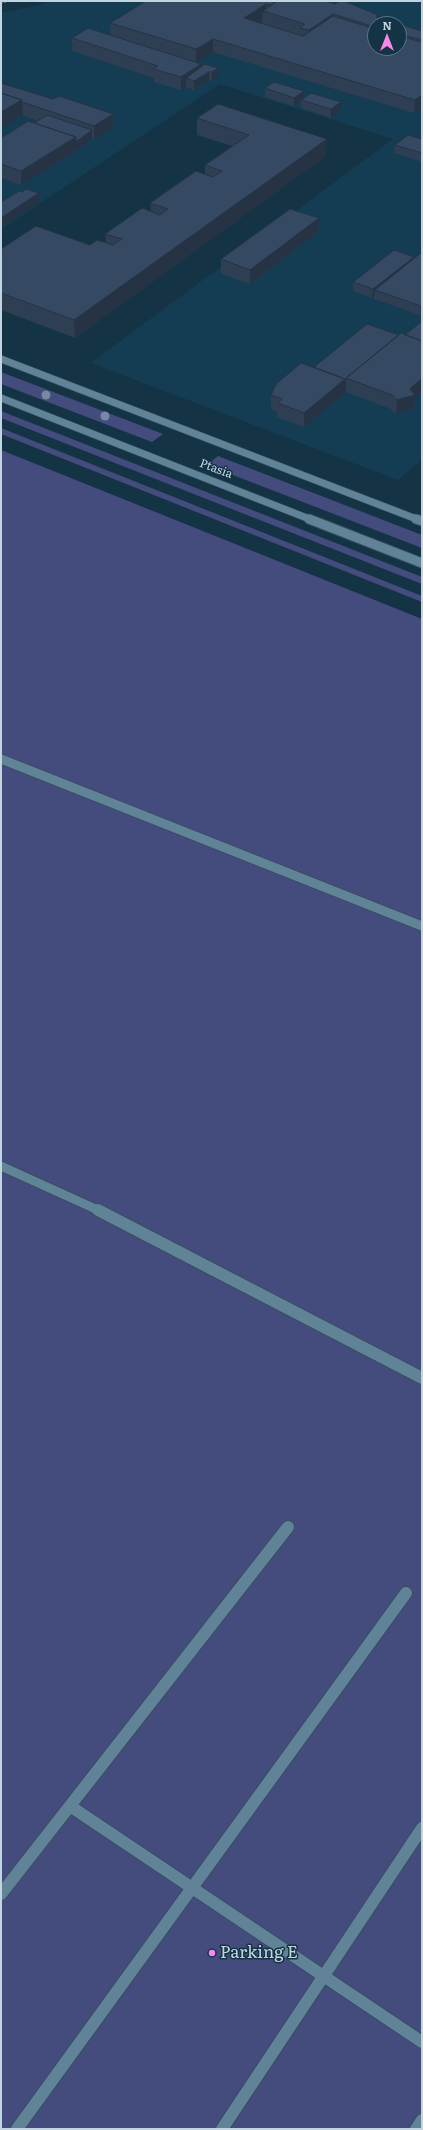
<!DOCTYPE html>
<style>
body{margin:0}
#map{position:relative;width:423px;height:2130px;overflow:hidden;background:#143446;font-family:Literata,serif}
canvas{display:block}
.frame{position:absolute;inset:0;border:2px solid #c2d4e0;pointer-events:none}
.north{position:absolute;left:367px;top:16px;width:40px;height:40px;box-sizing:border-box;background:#143446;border:1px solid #5a7484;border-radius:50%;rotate:0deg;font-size:11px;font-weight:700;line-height:16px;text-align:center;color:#c2d4e0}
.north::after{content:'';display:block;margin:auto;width:14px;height:18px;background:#fa87e7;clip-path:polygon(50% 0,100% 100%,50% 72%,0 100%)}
</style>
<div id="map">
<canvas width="423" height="2130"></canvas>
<div class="frame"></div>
<div class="north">N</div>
</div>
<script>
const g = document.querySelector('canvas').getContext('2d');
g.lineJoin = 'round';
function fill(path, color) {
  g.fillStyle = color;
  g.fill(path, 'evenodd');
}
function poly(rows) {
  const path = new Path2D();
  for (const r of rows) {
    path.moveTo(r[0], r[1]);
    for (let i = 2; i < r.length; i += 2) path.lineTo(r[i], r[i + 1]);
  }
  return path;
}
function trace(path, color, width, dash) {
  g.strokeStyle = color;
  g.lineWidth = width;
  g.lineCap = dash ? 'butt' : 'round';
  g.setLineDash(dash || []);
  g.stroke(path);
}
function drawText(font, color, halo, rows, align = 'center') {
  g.font = font + ' Literata,serif';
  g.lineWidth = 3;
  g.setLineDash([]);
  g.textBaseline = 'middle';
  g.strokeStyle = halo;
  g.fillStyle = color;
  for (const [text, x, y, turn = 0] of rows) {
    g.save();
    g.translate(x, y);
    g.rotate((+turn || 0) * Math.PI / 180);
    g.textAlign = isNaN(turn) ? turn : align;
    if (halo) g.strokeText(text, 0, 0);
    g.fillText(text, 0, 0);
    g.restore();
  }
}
const built = poly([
 [49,1,422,1,422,459,398,480,91,363,393,139,220,84,1,229,1,13,35,6],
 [375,24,399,24,399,48,375,48]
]);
const green = poly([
 [1,372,163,434,152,442,1,384],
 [1,411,422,577,422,584,1,418],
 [1,428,422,596,422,602,1,434],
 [1,450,422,619,422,2129,1,2129],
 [218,456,422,535,422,548,207,465]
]);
const path = poly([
 [1,3,11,1]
]);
const minorFar2 = poly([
 [1,359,419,520],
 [1,398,312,520]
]);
const minorFar1 = poly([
 [309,519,422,563],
 [416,519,422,521],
 [1,759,422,926],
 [1,1166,100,1211]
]);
const minor = poly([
 [98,1210,422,1378],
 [70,1806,422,2042],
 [1,1894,288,1527],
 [17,2129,406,1593],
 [222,2129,422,1828],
 [416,2129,422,2120]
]);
const trees = [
 [46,395],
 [105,416]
];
const wall = poly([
 [146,1,326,1,422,31,422,108,414,113,213,52,196,62,201,67,205,64,218,77,212,81,209,80,194,90,186,87,181,90,154,82,154,78,72,51,72,38,111,36,110,23],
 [262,19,262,24,258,22],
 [375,24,399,24,399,48,375,48],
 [1,83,53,99,113,114,113,128,94,139,92,139,76,151,21,185,1,178,1,138,34,123,38,121,23,115],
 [265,88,304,91,304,98,340,111,331,118,301,108,301,101,294,106,265,97],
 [197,118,326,156,75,338,1,310,1,249,90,245,106,243,105,234,151,211,150,203,205,174,205,165,232,146,197,135],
 [422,139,422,162,394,153,395,145],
 [319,218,318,232,250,284,221,274,221,259],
 [422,252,422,313,420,315,374,299,374,296,372,298,353,291,353,282,413,259],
 [314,367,415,398,414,409,396,414,391,409,346,392,304,427,277,417,277,412,271,409,271,395]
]);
const shadedWall = poly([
 [266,4,266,12,263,11,262,19,244,31,244,18],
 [333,14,332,29,309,45,309,30],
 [213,39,213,52,196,63,196,49],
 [201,64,201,77,209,72,209,80,194,90,194,81,186,78,186,87,181,90,181,77],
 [218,68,218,77,212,81,212,72],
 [304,91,304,99,301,100,301,101,294,106,294,98],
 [422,95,422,108,414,113,415,100],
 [22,100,23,115,1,129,1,112],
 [341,102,340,111,331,118,331,109],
 [113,114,113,128,94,139,94,126],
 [92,130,92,139,76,151,21,185,21,171,76,137],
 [327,139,326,156,75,338,74,320],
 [39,193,40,202,1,227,1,218],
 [319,218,318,232,250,284,250,270],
 [414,257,413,265,375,290,374,296,372,298,373,289],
 [422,305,422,313,420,315,421,306],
 [422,378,422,392,415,398,414,409,396,414,397,400],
 [345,379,345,393,304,427,304,413],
 [346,383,346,392,345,393,345,384]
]);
const building = poly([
 [146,1,277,1,271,5,266,4,244,18,303,36,333,16,375,29,375,48,399,48,399,36,422,42,422,95,415,100,213,39,196,49,110,23,146,1],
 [277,1,326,1,335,4,339,1,344,1,378,15,376,17,422,31,422,40,399,34,399,24,375,24,375,27,333,14,309,30,300,28,305,24,263,11,277,1],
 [88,28,201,64,181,77,153,69,158,66,72,38,88,28],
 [205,64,218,68,212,72,209,72,194,81,186,78,205,64],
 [274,82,304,91,294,98,265,88,274,82],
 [1,83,53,99,59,96,113,114,94,126,22,102,22,100,1,93,1,83],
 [1,93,22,100,1,112,1,93],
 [311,93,341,102,331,109,301,100,311,93],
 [218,104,327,139,74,320,1,293,1,249,36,226,90,245,97,240,113,245,122,239,105,234,142,208,160,215,168,209,150,203,196,171,213,177,222,171,205,165,249,135,197,118,218,104],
 [47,115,92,130,76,142,76,137,34,123,47,115],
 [28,121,76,137,21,171,1,164,1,138,28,121],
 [408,135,422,139,422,153,395,145,408,135],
 [26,189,39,193,1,218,1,202,19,191,22,192,26,189],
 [290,209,319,218,250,270,221,259,290,209],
 [394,250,414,257,373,289,353,282,394,250],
 [422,252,422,305,421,306,375,290,422,252],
 [422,321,422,341,405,335,422,321],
 [367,324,399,335,346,378,346,383,345,384,345,379,314,367,367,324],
 [401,333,422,341,422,378,410,389,415,395,397,400,392,395,346,378,401,333],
 [301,363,345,379,304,413,278,403,282,399,271,395,276,384,301,363]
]);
const markers = [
 [212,1953,4,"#fa87e7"]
];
const farStreetnames = [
 ["Ptasia",216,469,21]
];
const nearPoinames = [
 ["Parking E",220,1953]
];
fill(built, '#143d54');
fill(green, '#444c7e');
trace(minorFar2, '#364f5e', 8);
trace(minorFar1, '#364f5e', 11);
trace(minor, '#364f5e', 14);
trace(path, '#708998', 1.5, [1.5, 2]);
trace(minorFar2, '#618398', 7);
trace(minorFar1, '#618398', 9);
trace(minor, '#618398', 12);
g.fillStyle = '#7588a4';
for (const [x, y] of trees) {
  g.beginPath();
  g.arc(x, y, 4.5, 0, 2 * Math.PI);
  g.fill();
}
fill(wall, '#2e3f54');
fill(shadedWall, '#253345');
fill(building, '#354962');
trace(building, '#253345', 1);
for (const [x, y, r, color] of markers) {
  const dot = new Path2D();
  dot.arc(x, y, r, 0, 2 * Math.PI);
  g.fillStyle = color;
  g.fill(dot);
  trace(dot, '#143446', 1.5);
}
drawText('12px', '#c2d4e0', '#143446', farStreetnames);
drawText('17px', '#c2d4e0', '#143446', nearPoinames, 'left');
</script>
